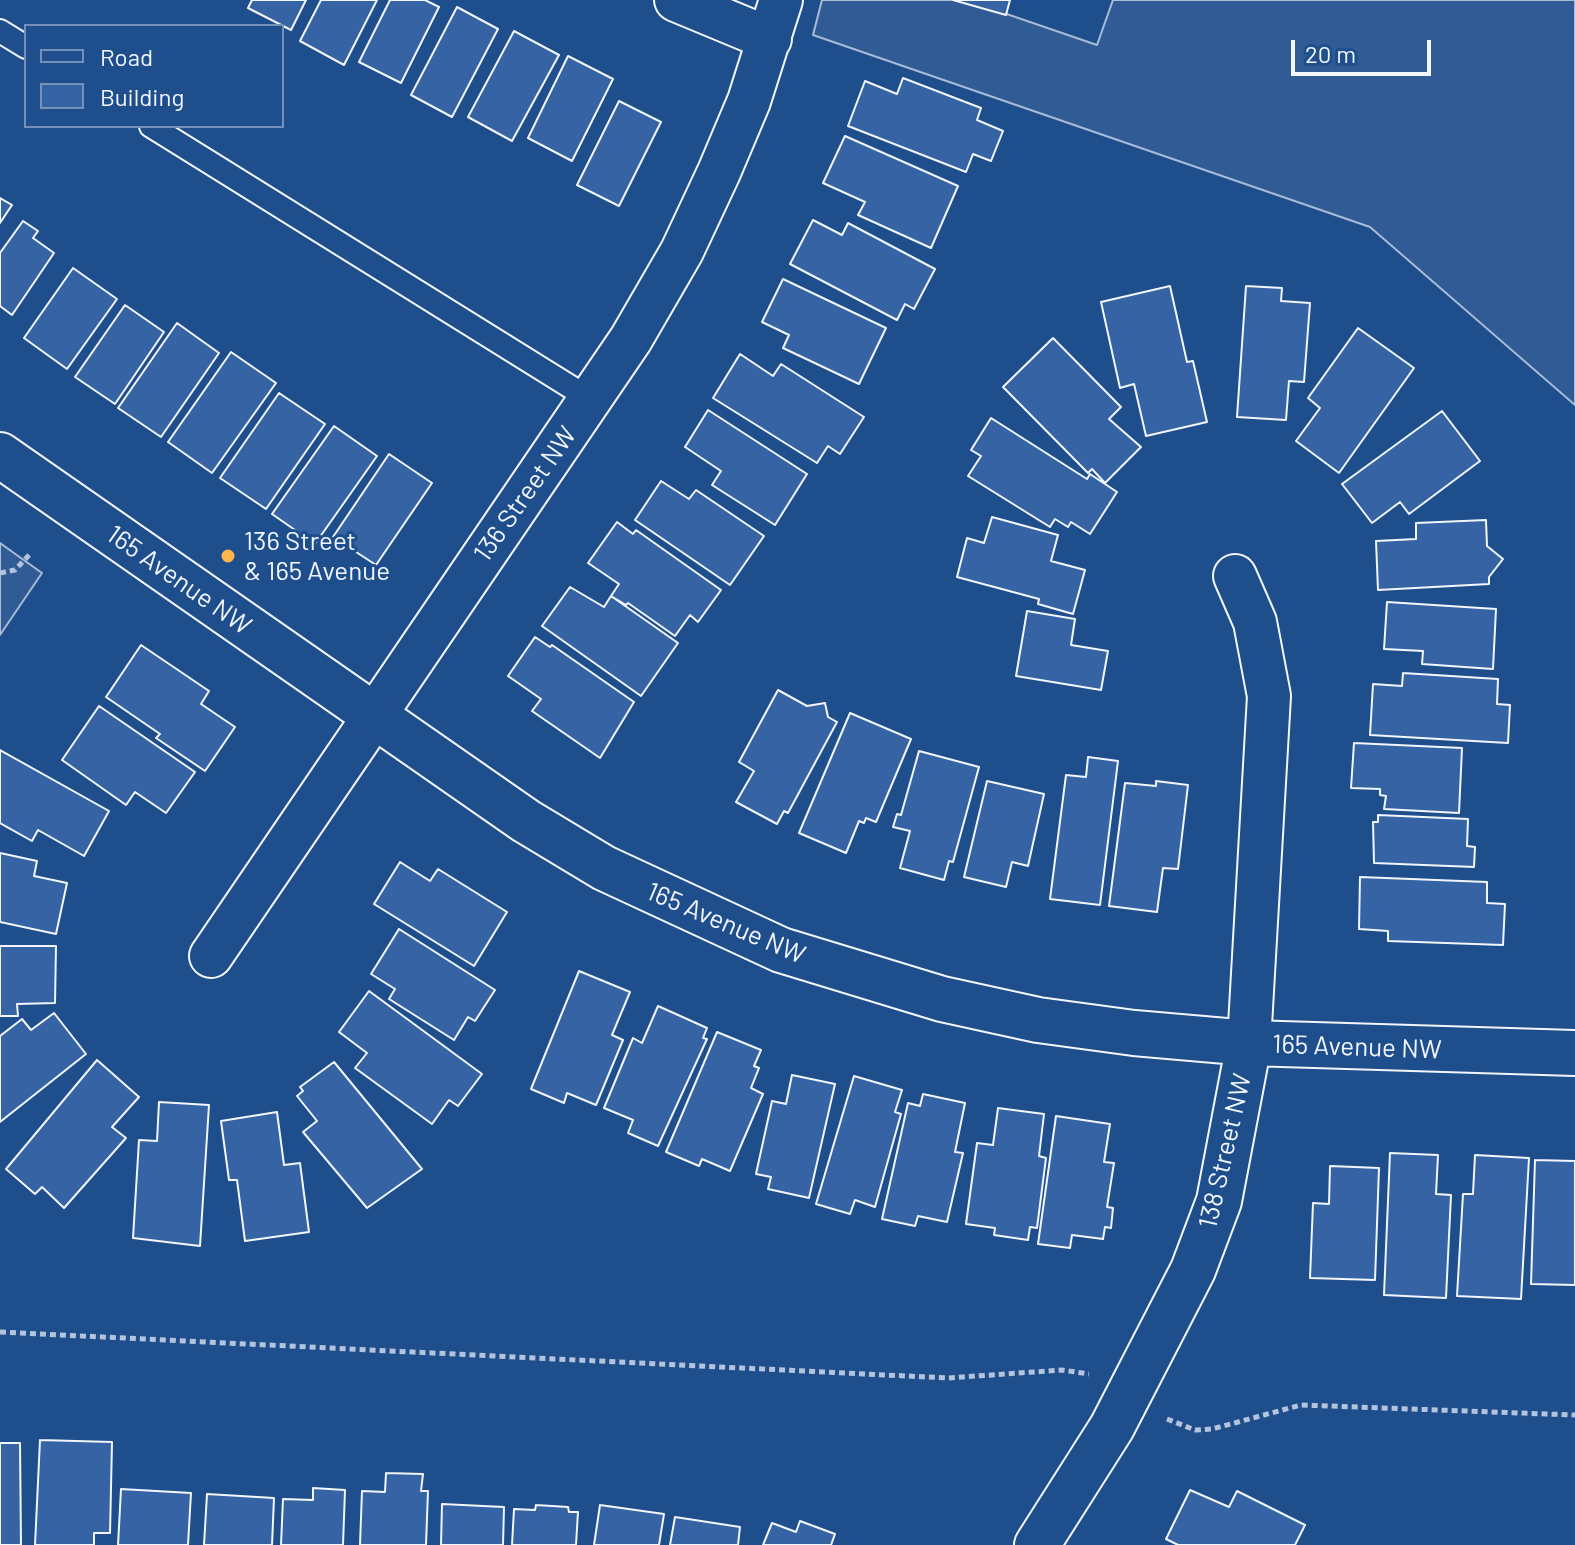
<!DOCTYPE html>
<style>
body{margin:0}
#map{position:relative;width:1575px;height:1545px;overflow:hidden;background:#1f4e8c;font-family:Barlow,sans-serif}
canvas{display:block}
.legend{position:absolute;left:24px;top:24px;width:260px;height:104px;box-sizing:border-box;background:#1f4e8c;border:2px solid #7391ba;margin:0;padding:10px 14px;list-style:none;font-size:24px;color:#f2f6ff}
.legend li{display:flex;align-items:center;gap:16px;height:40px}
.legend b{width:40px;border:2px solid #7391ba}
.scale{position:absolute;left:1291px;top:40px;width:140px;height:36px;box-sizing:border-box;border:4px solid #f2f6ff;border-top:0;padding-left:10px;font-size:24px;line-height:28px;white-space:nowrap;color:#f2f6ff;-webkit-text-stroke:6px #1f4e8c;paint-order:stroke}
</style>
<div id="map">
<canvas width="1575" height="1545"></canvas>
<ul class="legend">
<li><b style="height:10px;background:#1f4e8c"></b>Road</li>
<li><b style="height:22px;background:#3563a3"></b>Building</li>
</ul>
<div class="scale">20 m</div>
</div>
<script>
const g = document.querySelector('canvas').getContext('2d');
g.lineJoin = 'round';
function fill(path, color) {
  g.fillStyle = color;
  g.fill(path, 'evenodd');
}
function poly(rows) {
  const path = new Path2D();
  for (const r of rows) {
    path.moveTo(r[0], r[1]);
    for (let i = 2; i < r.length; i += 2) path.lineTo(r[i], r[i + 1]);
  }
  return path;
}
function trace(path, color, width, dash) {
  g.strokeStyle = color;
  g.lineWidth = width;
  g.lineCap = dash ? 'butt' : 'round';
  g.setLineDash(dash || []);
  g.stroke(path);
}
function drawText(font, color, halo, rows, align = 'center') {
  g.font = font + ' Barlow,sans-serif';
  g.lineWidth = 6;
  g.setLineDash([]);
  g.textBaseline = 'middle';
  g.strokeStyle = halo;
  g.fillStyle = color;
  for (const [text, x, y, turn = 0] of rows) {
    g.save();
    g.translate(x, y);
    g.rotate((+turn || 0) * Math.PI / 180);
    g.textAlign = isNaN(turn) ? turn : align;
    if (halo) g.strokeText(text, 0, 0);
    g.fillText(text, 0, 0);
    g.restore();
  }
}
const built = poly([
 [822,0,966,0,1097,45,1113,0,1575,0,1575,405,1370,227,813,35,822,0],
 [0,543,42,573,0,635,0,543]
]);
const building = poly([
 [252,0,306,0,291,30,248,8,252,0],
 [321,0,377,0,344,65,300,41,321,0],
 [390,0,425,0,439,7,401,83,359,62,390,0],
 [953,0,1010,0,1006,15,953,0],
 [457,7,498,29,452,117,411,95,457,7],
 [514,31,559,55,512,141,468,117,514,31],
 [568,56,613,79,572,161,528,138,568,56],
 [903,78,981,108,977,120,1003,131,991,161,973,154,966,172,848,126,865,81,897,94,903,78],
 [619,101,661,122,619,206,577,185,619,101],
 [845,136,958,186,931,248,858,215,865,202,823,183,845,136],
 [0,198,12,205,0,223,0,198],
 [813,220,842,235,848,223,935,269,914,309,905,304,897,320,790,264,813,220],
 [23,221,38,231,33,238,54,253,12,315,0,306,0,253,23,221],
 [73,268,117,299,67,369,24,338,73,268],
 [783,279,886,328,859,384,783,348,789,335,762,322,783,279],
 [1170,286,1187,362,1193,361,1207,422,1146,436,1134,384,1120,388,1101,302,1170,286],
 [1246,286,1282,288,1281,301,1310,303,1304,382,1289,381,1286,420,1237,417,1246,286],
 [125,305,164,332,115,404,75,377,125,305],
 [177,323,219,353,161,437,118,408,177,323],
 [1358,328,1414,368,1339,473,1296,441,1320,408,1308,398,1358,328],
 [1053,338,1121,407,1109,419,1141,447,1105,483,1092,469,1088,473,1003,387,1053,338],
 [231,352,276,383,212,473,168,442,231,352],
 [740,354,773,376,781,364,864,417,840,454,828,446,817,463,713,398,740,354],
 [279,393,325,424,266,509,220,478,279,393],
 [708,410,807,474,775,525,712,485,721,471,685,447,708,410],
 [1442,411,1480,461,1409,514,1400,502,1372,523,1342,484,1442,411],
 [991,418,1087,479,1090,474,1117,492,1090,534,1071,522,1068,527,1055,519,1050,527,968,476,981,456,971,450,991,418],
 [334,426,377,456,315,544,272,514,334,426],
 [389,454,432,483,376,565,333,537,389,454],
 [661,481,689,499,696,490,764,536,730,585,635,520,661,481],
 [992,517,1058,535,1051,561,1085,570,1073,614,1038,604,1039,599,957,577,967,538,984,543,992,517],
 [1486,520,1487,546,1503,559,1489,577,1489,584,1378,590,1376,541,1416,539,1416,523,1486,520],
 [617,522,633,534,636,530,721,590,698,622,690,615,675,636,628,603,626,605,611,596,619,584,588,563,617,522],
 [570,587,604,607,611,596,678,643,641,696,542,626,570,587],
 [1387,602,1496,609,1493,669,1422,664,1423,651,1384,649,1387,602],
 [1027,611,1075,619,1071,645,1108,651,1101,690,1016,676,1027,611],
 [535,637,550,647,552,645,634,702,600,758,532,711,541,699,508,676,535,637],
 [141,645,209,691,201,704,235,727,205,771,156,738,160,734,106,697,141,645],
 [1403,673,1498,679,1497,704,1510,705,1508,743,1370,735,1373,684,1402,686,1403,673],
 [778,690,807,706,825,703,828,717,837,722,788,813,784,811,777,824,736,802,754,771,739,762,778,690],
 [99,706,195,772,166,813,135,792,126,805,62,760,99,706],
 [850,713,911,739,876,822,866,818,864,823,859,821,846,853,799,833,850,713],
 [1354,743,1462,748,1459,813,1384,809,1386,796,1380,795,1380,789,1351,788,1354,743],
 [0,750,109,811,84,856,38,830,32,841,0,823,0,750],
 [919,751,979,767,953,862,949,861,944,880,900,868,910,831,893,827,897,814,901,815,919,751],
 [1088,757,1118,761,1100,905,1050,899,1066,775,1086,777,1088,757],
 [987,781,1044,794,1028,866,1012,862,1006,887,964,877,987,781],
 [1156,781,1188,785,1178,869,1163,868,1157,912,1109,906,1125,783,1156,786,1156,781],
 [1378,815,1468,819,1467,846,1475,847,1474,867,1374,863,1373,822,1378,822,1378,815],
 [0,853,37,861,34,876,67,883,56,934,0,922,0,853],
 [400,862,430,881,438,869,507,912,474,966,374,904,400,862],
 [1360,877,1487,882,1487,903,1505,904,1503,945,1388,941,1388,931,1359,929,1360,877],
 [399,929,495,990,475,1021,468,1017,454,1040,389,999,395,989,371,974,399,929],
 [0,946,56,946,55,1003,17,1004,18,1016,0,1016,0,946],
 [579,971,630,992,612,1035,623,1040,596,1105,567,1093,564,1103,531,1089,579,971],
 [369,991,482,1074,458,1106,449,1100,432,1124,355,1068,367,1053,339,1032,369,991],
 [658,1006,707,1028,703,1038,707,1039,658,1146,628,1133,633,1120,604,1108,633,1038,642,1043,658,1006],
 [54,1013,86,1054,0,1122,0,1036,22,1019,31,1030,54,1013],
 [717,1032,761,1050,754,1066,759,1068,751,1088,763,1094,730,1171,702,1159,699,1166,666,1152,717,1032],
 [97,1060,139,1097,112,1127,126,1138,64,1208,42,1187,35,1194,6,1169,97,1060],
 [334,1062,422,1169,367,1208,303,1132,317,1121,297,1096,303,1091,300,1087,334,1062],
 [792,1075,835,1084,809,1198,768,1189,771,1177,756,1174,772,1101,786,1104,792,1075],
 [854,1076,902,1090,895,1112,901,1114,875,1207,855,1200,850,1214,816,1204,854,1076],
 [923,1094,965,1103,955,1152,963,1153,947,1222,918,1216,915,1226,882,1219,908,1103,920,1106,923,1094],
 [159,1102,209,1105,200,1246,133,1238,139,1140,157,1141,159,1102],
 [998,1108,1044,1114,1039,1156,1046,1158,1037,1228,1030,1227,1028,1240,994,1235,995,1228,966,1224,977,1143,993,1145,998,1108],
 [277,1112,284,1165,300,1163,309,1232,245,1241,237,1180,229,1180,221,1121,277,1112],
 [1056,1116,1110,1124,1104,1162,1114,1163,1107,1207,1113,1208,1111,1228,1105,1227,1103,1239,1072,1235,1070,1248,1038,1244,1056,1116],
 [1390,1153,1438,1155,1436,1194,1451,1195,1446,1298,1384,1295,1390,1153],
 [1475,1155,1529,1158,1521,1299,1457,1296,1463,1194,1473,1194,1475,1155],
 [1535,1160,1575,1161,1575,1285,1531,1284,1535,1160],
 [1330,1166,1379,1168,1375,1280,1310,1278,1313,1203,1329,1204,1330,1166],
 [40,1440,112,1442,110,1533,94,1533,94,1545,35,1545,40,1440],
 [0,1443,20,1443,21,1545,0,1545,0,1443],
 [386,1473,423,1474,421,1491,428,1491,426,1545,360,1545,362,1491,385,1492,386,1473],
 [313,1488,345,1490,343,1545,281,1545,283,1499,313,1500,313,1488],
 [121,1489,191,1493,188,1545,118,1545,121,1489],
 [1190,1490,1229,1507,1237,1491,1305,1525,1295,1545,1178,1545,1166,1539,1190,1490],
 [207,1494,274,1498,272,1545,204,1545,207,1494],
 [442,1504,504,1507,503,1545,441,1545,442,1504],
 [536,1505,568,1507,569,1512,578,1512,576,1545,512,1545,514,1509,535,1510,536,1505],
 [600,1505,664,1514,659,1545,594,1545,600,1505],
 [675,1517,740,1527,738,1545,670,1545,675,1517],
 [800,1521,835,1534,831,1545,763,1545,772,1523,796,1532,800,1521]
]);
const path = poly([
 [0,573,15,570,31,553],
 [0,1332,948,1378,1062,1370,1089,1374],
 [1167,1419,1195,1430,1212,1429,1301,1405,1575,1415]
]);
const service = poly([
 [0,31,26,47],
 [151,126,590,399]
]);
const minor = poly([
 [676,0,770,39],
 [1235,576,1255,622,1269,696,1249,1043],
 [211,956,631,339,682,251,719,172,749,101,781,0]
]);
const tertiary = poly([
 [0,455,526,821,604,868,781,950,942,999,1038,1020,1134,1033,1249,1043,1575,1053],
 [1037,1545,1112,1427,1193,1270,1219,1201,1249,1043]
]);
const markers = [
 [228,556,8,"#ffb74d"]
];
const streetNames = [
 ["136 Street NW",525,494,-55],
 ["165 Avenue NW",179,580,35],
 ["165 Avenue NW",726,923,23],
 ["165 Avenue NW",1357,1047,2],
 ["138 Street NW",1225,1151,-77]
];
const poiNames = [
 ["136 Street",244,541],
 ["& 165 Avenue",244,571]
];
fill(built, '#305b95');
trace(built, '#a8bbd7', 2);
fill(building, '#3563a3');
trace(building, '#f2f6ff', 2);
trace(service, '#f2f6ff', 26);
trace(minor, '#f2f6ff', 46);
trace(tertiary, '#f2f6ff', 48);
trace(path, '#b3c4dc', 5, [6, 4]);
trace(service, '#1f4e8c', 22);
trace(minor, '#1f4e8c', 42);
trace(tertiary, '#1f4e8c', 44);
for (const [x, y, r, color] of markers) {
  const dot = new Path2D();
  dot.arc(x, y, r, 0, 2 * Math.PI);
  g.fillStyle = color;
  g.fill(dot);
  trace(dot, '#1f4e8c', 3);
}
drawText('26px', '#f2f6ff', '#1f4e8c', streetNames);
drawText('26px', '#f2f6ff', '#1f4e8c', poiNames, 'left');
</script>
